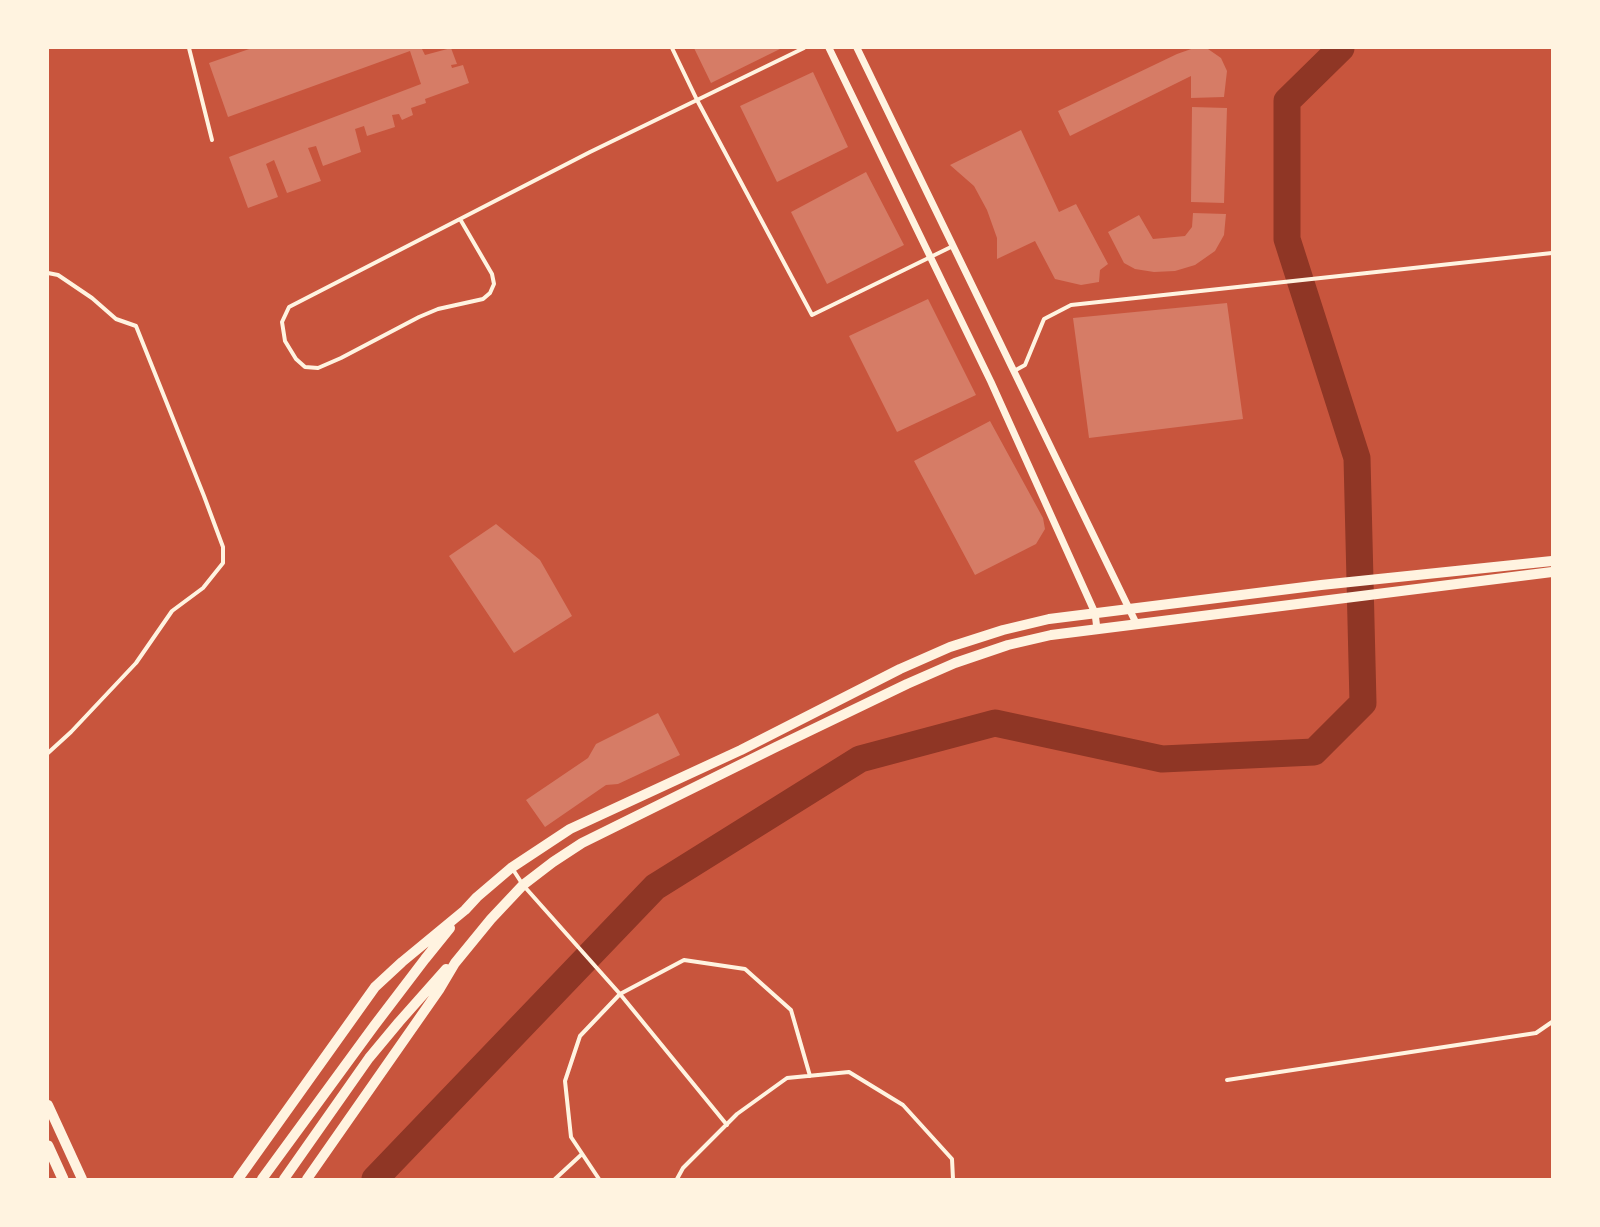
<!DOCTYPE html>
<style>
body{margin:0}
#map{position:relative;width:1600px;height:1227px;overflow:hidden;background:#c8553d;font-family:"Alegreya Sans",sans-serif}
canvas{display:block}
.frame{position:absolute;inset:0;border:49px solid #fff3e0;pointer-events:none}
</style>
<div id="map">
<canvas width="1600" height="1227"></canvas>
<div class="frame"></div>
</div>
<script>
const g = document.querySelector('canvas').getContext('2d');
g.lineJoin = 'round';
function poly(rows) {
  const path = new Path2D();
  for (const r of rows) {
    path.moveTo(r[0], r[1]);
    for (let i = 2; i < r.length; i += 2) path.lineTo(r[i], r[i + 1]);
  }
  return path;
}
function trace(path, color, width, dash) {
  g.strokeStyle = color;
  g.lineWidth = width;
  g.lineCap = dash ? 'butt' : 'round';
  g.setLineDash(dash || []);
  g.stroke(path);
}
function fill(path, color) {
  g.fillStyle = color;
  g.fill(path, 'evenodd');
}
const river = poly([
 [375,1179,655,887,860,759,995,723,1162,759,1314,752,1363,703,1357,458,1287,239,1287,101,1341,48]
]);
const building = poly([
 [252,48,425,48,422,49,425,55,451,48,457,64,451,65,452,68,463,65,469,83,425,99,426,103,411,108,413,115,402,120,399,114,392,115,395,127,367,136,364,126,355,129,361,152,323,166,316,146,308,148,321,181,287,193,274,160,266,164,278,197,248,208,229,157,421,84,410,51,228,117,209,63],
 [694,48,782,48,711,83],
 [1194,48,1208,49,1221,58,1227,71,1224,97,1191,98,1191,76,1070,136,1058,111,1177,54],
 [813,72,848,147,777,182,740,106],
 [1192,107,1227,108,1224,203,1191,202],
 [1021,130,1059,212,1076,204,1108,264,1100,270,1099,282,1081,285,1055,279,1035,241,997,259,997,238,987,210,974,186,950,165],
 [866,172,904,245,827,284,791,212],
 [1193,213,1226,214,1224,235,1215,251,1195,265,1175,271,1154,272,1135,269,1124,263,1108,232,1139,215,1153,239,1185,236,1192,227],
 [928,299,976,395,897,432,849,336],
 [1227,303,1243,419,1089,438,1073,318],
 [990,421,1043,518,1045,529,1036,544,975,575,914,461],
 [496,524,540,560,572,616,514,653,449,556],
 [658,713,680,755,618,784,606,785,545,827,526,800,588,758,596,744]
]);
const minor = poly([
 [189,48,212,140],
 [672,48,697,100,812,315,953,246],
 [460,219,492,274,494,284,490,293,483,299,438,309,419,317,341,358,318,368,305,367,296,359,285,341,282,322,289,307,460,219,590,152,804,48],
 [48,273,58,275,92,298,116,319,136,326,204,496,223,547,223,563,203,588,172,611,136,663,71,732,48,753],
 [1014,371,1025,365,1044,319,1071,305,1552,253],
 [512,868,523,885,620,994,727,1125],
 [1227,1080,1536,1033,1552,1022],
 [555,1179,582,1154],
 [599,1179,571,1137,565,1081,580,1036,620,994,684,960,745,969,791,1010,810,1076],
 [677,1179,683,1168,737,1114,787,1078,849,1072,903,1105,952,1159,953,1179]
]);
const tertiary = poly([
 [829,48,991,382,1095,613,1097,629],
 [857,48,1137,625]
]);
const primary = poly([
 [48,1105,82,1179],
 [238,1179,375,987,402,962,465,910,477,897,511,868,570,829,741,750,900,669,950,647,1003,630,1049,619,1321,585,1552,561],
 [262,1179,374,1026,425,959,450,928],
 [284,1179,369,1058,399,1022,446,969],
 [307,1179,439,990,455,963,491,919,523,885,553,862,582,843,776,747,907,684,955,663,1008,645,1051,635,1552,572]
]);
const trunk = poly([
 [48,1146,63,1179]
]);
trace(river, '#8f3625', 27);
fill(building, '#d67c66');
trace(minor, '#fff3e0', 4);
trace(tertiary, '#fff3e0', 7);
trace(primary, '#fff3e0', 10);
trace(trunk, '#fff3e0', 11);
</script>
